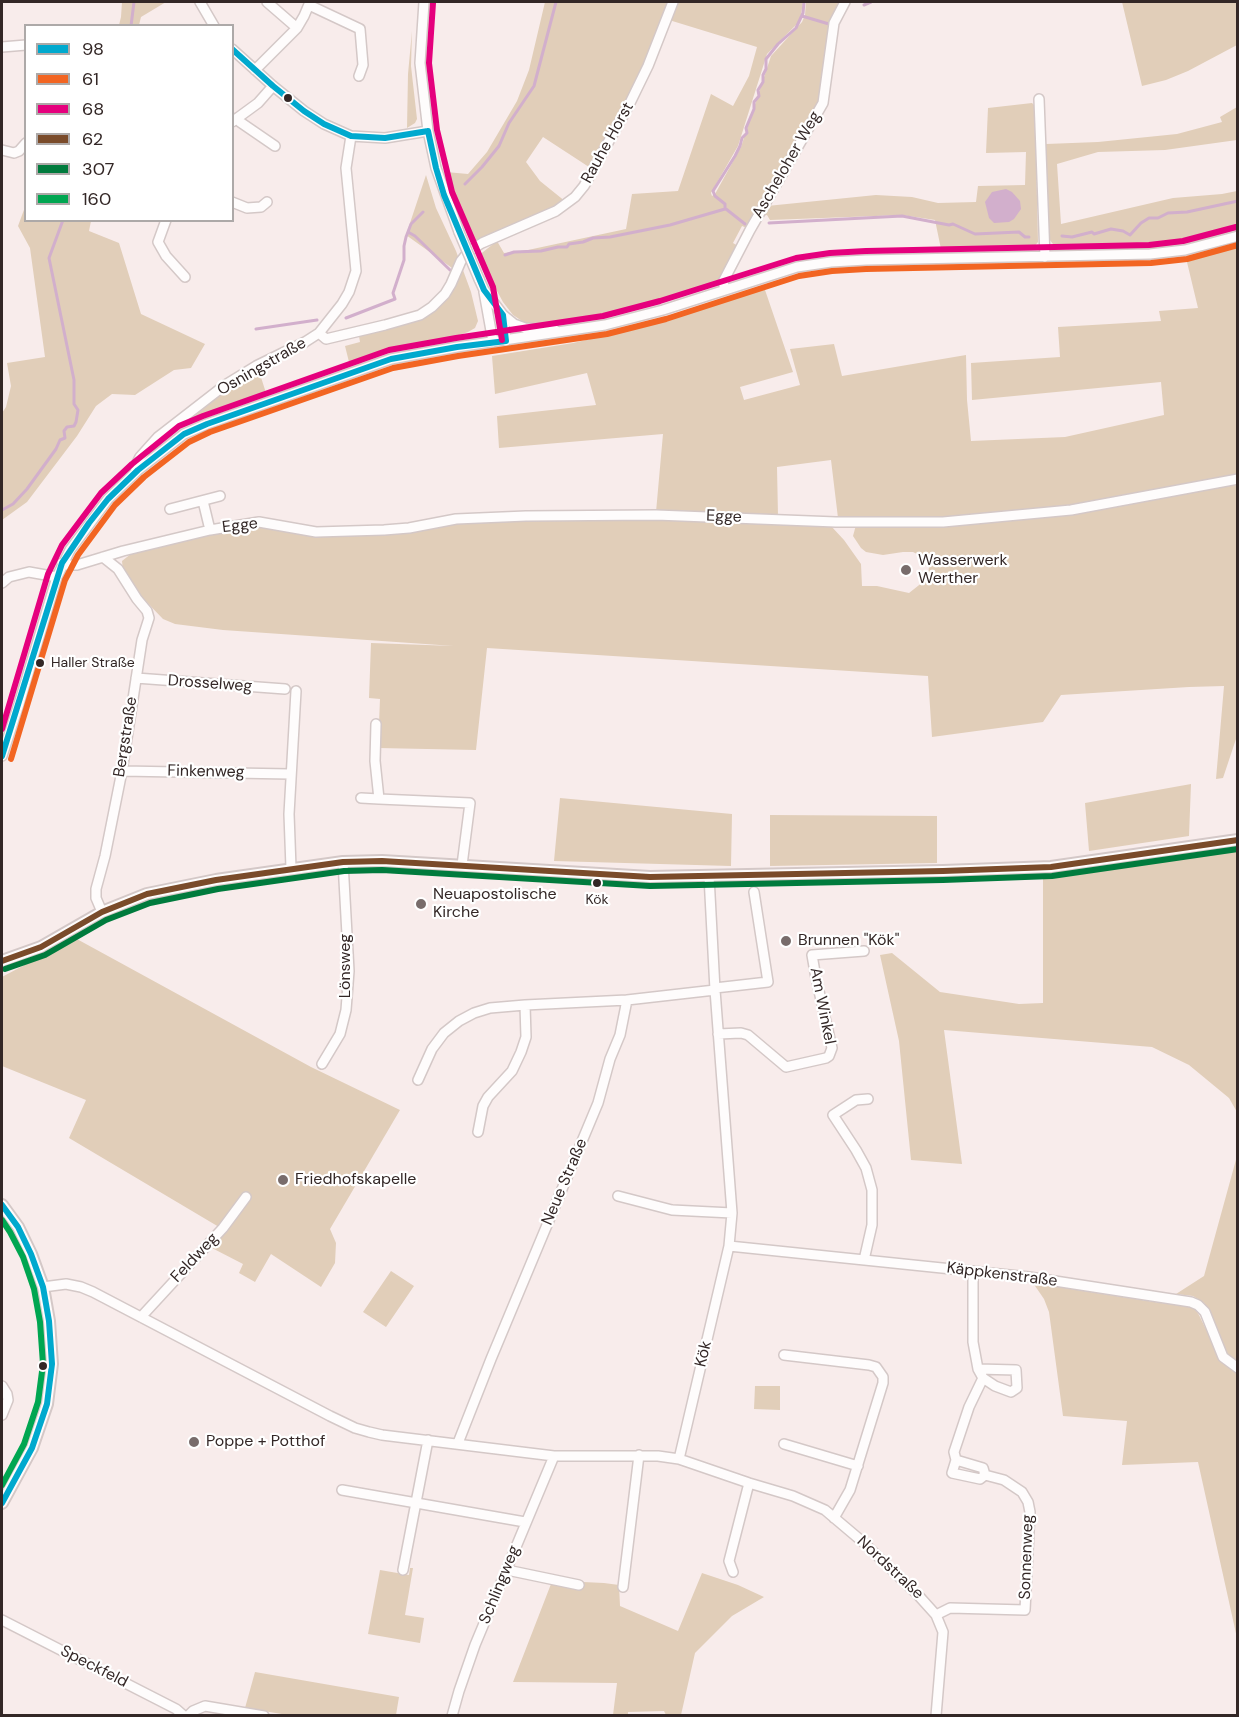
<!DOCTYPE html>
<meta charset="utf-8">
<style>
body{margin:0}
#map{position:relative;width:1239px;height:1717px;overflow:hidden;background:#f8eceb;font-family:"DM Sans",sans-serif}
canvas{display:block}
.frame{position:absolute;inset:0;border:3px solid #332726;pointer-events:none}
.legend{position:absolute;left:24px;top:24px;width:210px;height:198px;box-sizing:border-box;background:#fff;border:2px solid #ada9a8;margin:0;padding:8px 10px;list-style:none;font-size:18px;color:#332726}
.legend li{display:flex;align-items:center;gap:12px;height:30px}
.legend b{width:30px;border:2px solid #ada9a8}
</style>
<div id="map">
<canvas width="1239" height="1717"></canvas>
<div class="frame"></div>
<ul class="legend">
<li><b style="height:8px;background:#00a9ce"></b>98</li>
<li><b style="height:8px;background:#f26522"></b>61</li>
<li><b style="height:8px;background:#e5007d"></b>68</li>
<li><b style="height:8px;background:#7a4b2a"></b>62</li>
<li><b style="height:8px;background:#007b3d"></b>307</li>
<li><b style="height:8px;background:#00a651"></b>160</li>
</ul>
</div>
<script>
const g = document.querySelector('canvas').getContext('2d');
g.lineJoin = 'round';
function fill(path, color) {
  g.fillStyle = color;
  g.fill(path, 'evenodd');
}
function poly(rows) {
  const path = new Path2D();
  for (const r of rows) {
    path.moveTo(r[0], r[1]);
    for (let i = 2; i < r.length; i += 2) path.lineTo(r[i], r[i + 1]);
  }
  return path;
}
function trace(path, color, width, dash) {
  g.strokeStyle = color;
  g.lineWidth = width;
  g.lineCap = dash ? 'butt' : 'round';
  g.setLineDash(dash || []);
  g.stroke(path);
}
function drawText(font, color, halo, rows, align = 'center') {
  g.font = font + ' "DM Sans",sans-serif';
  g.lineWidth = 4.5;
  g.setLineDash([]);
  g.textBaseline = 'middle';
  g.strokeStyle = halo;
  g.fillStyle = color;
  for (const [text, x, y, turn = 0] of rows) {
    g.save();
    g.translate(x, y);
    g.rotate((+turn || 0) * Math.PI / 180);
    g.textAlign = isNaN(turn) ? turn : align;
    if (halo) g.strokeText(text, 0, 0);
    g.fillText(text, 0, 0);
    g.restore();
  }
}
const green = poly([
 [122,2,166,2,141,17,139,25,119,25,121,17],
 [545,2,669,2,646,65,627,103,589,167,543,137,526,162,540,181,566,202,475,243,471,237,446,172,468,174,487,152,517,101,529,70],
 [676,2,803,2,800,21,767,54,738,146,711,193,712,196,715,194,741,147,771,56,802,22,805,15,806,2,841,2,821,93,814,112,747,228,742,226,733,243,738,246,719,282,659,302,602,318,562,323,525,323,513,315,503,302,478,256,497,241,504,253,528,250,626,229,632,194,678,191,711,94,733,106,749,76,757,47,669,20],
 [1122,2,1237,2,1237,45,1188,71,1166,80,1142,86],
 [412,31,411,66,417,119,415,123,407,128,408,74],
 [1032,103,1035,106,1038,242,1032,249,941,249,935,220,902,215,770,220,767,215,762,216,767,206,876,195,912,197,938,203,976,202,978,186,1025,185,1026,152,986,153,988,108],
 [1237,107,1237,140,1165,150,1098,152,1057,164,1061,224,1173,198,1222,194,1237,191,1237,230,1196,242,1150,249,1057,249,1049,239,1046,144,1098,142,1177,134,1222,122,1220,117],
 [426,175,436,208,456,251,471,292,478,321,475,328,468,332,456,336,451,340,410,347,376,356,350,366,345,346,360,342,359,336,387,329,432,313,450,294,459,273,406,235],
 [25,207,26,220,91,221,89,231,119,243,141,314,205,344,191,368,174,370,135,395,112,394,96,406,77,436,27,502,2,520,2,413,6,407,11,386,7,363,45,357,30,248,18,226],
 [1237,244,1237,476,1070,506,943,518,838,518,831,460,777,467,778,516,656,512,663,434,499,448,497,416,596,405,587,373,495,394,492,356,573,343,616,333,764,287,793,372,740,387,744,400,800,385,790,349,834,344,842,376,966,355,967,400,971,441,1065,437,1164,415,1161,382,972,400,971,363,1060,357,1058,327,1161,321,1159,311,1198,308,1186,258],
 [259,371,266,393,183,425,228,389],
 [1237,483,1237,736,1223,778,1216,779,1224,686,1189,687,1061,695,1043,722,932,737,928,676,487,648,476,750,378,748,380,699,369,698,371,643,454,646,223,630,175,624,163,619,135,590,123,571,122,561,132,553,210,534,258,526,410,531,457,524,527,519,656,519,831,526,844,540,861,564,862,586,877,586,909,593,928,578,929,566,921,556,913,552,903,552,883,555,866,552,861,548,853,536,856,525,943,525],
 [1191,784,1189,836,1089,851,1085,803],
 [560,798,732,814,731,866,554,861],
 [770,815,937,816,937,863,770,866],
 [1237,849,1237,1112,1229,1098,1189,1065,1152,1047,944,1030,962,1164,911,1160,899,1041,880,955,892,953,940,992,1019,1004,1043,1003,1043,877],
 [75,938,311,1067,400,1110,330,1229,336,1243,335,1263,321,1287,271,1254,255,1282,239,1273,243,1264,210,1247,219,1227,69,1138,86,1100,2,1066,2,977],
 [1237,1156,1237,1364,1223,1351,1208,1310,1204,1303,1193,1296,1176,1294,1204,1276],
 [391,1271,414,1286,386,1327,363,1312],
 [1033,1283,1161,1303,1189,1305,1194,1308,1199,1315,1218,1354,1225,1364,1231,1369,1237,1372,1237,1638,1198,1462,1122,1465,1127,1421,1063,1416,1049,1312,1044,1299],
 [755,1386,780,1386,780,1410,754,1409],
 [410,1568,413,1568,405,1615,424,1618,420,1643,368,1634,380,1570,409,1575],
 [702,1573,738,1585,764,1597,732,1616,695,1653,681,1715,666,1715,664,1711,628,1712,628,1715,613,1715,617,1683,513,1682,551,1584,582,1590,583,1582,604,1583,619,1585,620,1606,678,1631],
 [255,1672,399,1697,396,1715,288,1715,245,1708]
]);
const water = poly([
 [1006,189,1012,192,1020,201,1021,209,1014,219,1009,222,994,223,989,218,985,202,992,192]
]);
const stream = poly([
 [864,5,871,2],
 [802,16,829,24],
 [131,26,134,2],
 [465,184,482,167,499,146,509,123,534,86,556,2],
 [726,209,745,224],
 [769,223,902,216,949,225,953,224,975,234,1019,232,1025,237,1029,237],
 [408,232,415,236,450,270],
 [1062,236,1072,237,1092,232,1094,234,1111,229,1123,231,1130,235,1141,223,1149,218,1158,218,1168,213,1187,212,1238,201],
 [505,255,514,252,541,251,558,247,567,247,569,244,583,242,593,238,610,237,670,225,725,209,725,204,715,196,713,191,735,156,740,146,742,138,747,133,746,128,754,109,754,102,759,96,758,90,763,82,763,75,766,69,766,59,778,44,796,28,803,13,804,2],
 [346,318,395,299,393,293,404,260,404,246,406,237,411,224,423,212],
 [256,329,317,320],
 [2,510,13,504,27,489,56,449,60,440,65,438,64,431,67,427,74,426,76,422,78,410,74,404,74,380,49,258,63,220]
]);
const minor = poly([
 [200,2,214,26],
 [267,2,297,28],
 [424,2,420,63,428,131,436,168,459,232],
 [309,5,360,29,363,65,359,76],
 [2,47,26,45],
 [232,49,273,86,304,111,324,124,351,136,385,138,428,131],
 [255,70,297,28,304,16,310,2],
 [1039,99,1045,257],
 [237,118,240,122,275,146],
 [232,122,258,103,273,86],
 [2,150,14,153,19,151,26,143],
 [232,202,247,208,261,207,267,202],
 [166,220,158,242,166,256,185,277],
 [479,279,484,290,503,315,514,324,525,328,555,330],
 [725,289,723,282,750,230,823,103,834,23,845,2],
 [484,292,493,342],
 [503,315,506,341],
 [319,333,326,339,385,325,420,315,432,307,445,294,451,284,461,261,469,251,482,243,556,211,575,197,584,186,630,103,648,66,673,2],
 [138,470,135,467,140,457,158,437,225,385,256,366,305,342,319,333,342,304,349,292,356,271,346,168,351,136],
 [203,501,210,530],
 [170,509,220,496],
 [62,563,67,565,77,565,123,551,210,530,259,522,316,532,384,530,409,528,456,519,526,516,656,515,836,522,943,522,1071,510,1238,479],
 [2,583,9,577,29,572,57,577],
 [136,678,285,689],
 [376,724,375,761,379,799,470,803,462,865],
 [2,756,19,704,57,577,70,550,108,499,138,470,184,434,207,424,391,359,457,347,605,325,663,310,797,267,831,262,866,260,1150,254,1185,250,1238,236],
 [122,771,290,774],
 [361,798,379,799],
 [291,868,289,814,296,691],
 [102,912,96,898,96,889,105,856,122,771,142,640,149,618,147,611,137,599,118,569,103,557],
 [715,988,768,982,754,892],
 [718,1034,741,1033,748,1035,786,1067,826,1058,829,1056,832,1048,816,978,812,955,864,951],
 [322,1064,340,1034,346,1010,349,971,343,862],
 [418,1080,432,1049,444,1033,459,1021,474,1013,490,1008,525,1005,627,1000],
 [478,1132,483,1106,488,1097,512,1071,521,1052,526,1037,525,1005],
 [618,1196,672,1210,732,1213],
 [729,1246,1029,1277,1191,1302,1198,1305,1205,1312,1223,1357,1238,1368],
 [864,1260,872,1225,872,1190,866,1168,856,1150,833,1115,856,1100,868,1099],
 [973,1271,973,1342,978,1369,983,1378,995,1386,1011,1392,1017,1388,1016,1370,978,1369],
 [43,1287,66,1284,81,1287,93,1292,330,1416,355,1428,369,1432,382,1435,554,1456,658,1456,679,1459,749,1483,793,1496,825,1510,864,1543,918,1595,936,1615,943,1632,936,1716],
 [141,1317,223,1228,246,1197],
 [784,1355,869,1365,876,1367,883,1377,883,1383,850,1490,834,1518],
 [2,1386,7,1394,8,1400,2,1415],
 [458,1443,491,1359,598,1103,610,1059,620,1035,627,1000,715,990],
 [784,1444,858,1466],
 [679,1459,729,1246,732,1213,715,990,709,876],
 [956,1460,954,1452,969,1407,983,1378],
 [342,1490,525,1522],
 [403,1570,428,1440],
 [507,1570,579,1585],
 [733,1572,729,1561,749,1483],
 [623,1587,639,1455],
 [936,1615,950,1608,1025,1610,1030,1512,1028,1502,1022,1492,1004,1480,985,1475,983,1468,956,1460,952,1473,980,1479,985,1475],
 [2,1620,176,1709,184,1716],
 [188,1716,193,1711,205,1706,264,1716],
 [452,1716,459,1691,475,1645,554,1456]
]);
const major = poly([
 [2,961,41,947,102,912,147,894,216,880,343,862,382,861,650,877,943,871,1051,867,1238,840],
 [2,1205,18,1227,31,1254,43,1287,49,1321,52,1364,47,1404,32,1448,2,1503]
]);
const minorBridge = poly([
 [459,232,479,279]
]);
const bus1 = poly([
 [232,49,273,86,304,111,324,124,351,136,385,138,428,131],
 [2,756,62,563,89,523,108,499,138,470,184,434,207,424,391,359,457,347,506,341,503,315,484,290,444,195,436,168,428,131],
 [2,1205,18,1227,31,1254,43,1287,49,1321,52,1364,47,1404,32,1448,2,1503]
]);
const bus2 = poly([
 [11,759,65,580,78,555,115,505,144,477,189,442,210,432,393,368,458,356,607,334,666,319,799,276,832,271,866,269,1151,263,1187,259,1238,245]
]);
const bus3 = poly([
 [433,3,429,63,437,130,452,192,493,287,502,340],
 [2,729,48,574,62,545,101,493,132,464,179,426,203,416,389,350,456,338,603,316,660,301,796,258,830,253,866,251,1149,245,1183,241,1236,227]
]);
const bus4 = poly([
 [2,961,41,947,102,912,147,894,216,880,343,862,382,861,650,877,943,871,1051,867,1238,840]
]);
const bus5 = poly([
 [5,969,45,955,106,920,150,903,218,889,344,871,382,870,650,886,943,880,1052,876,1238,849]
]);
const bus6 = poly([
 [2,1220,10,1232,23,1257,34,1289,40,1322,43,1364,38,1402,24,1444,2,1485]
]);
const markers = [
 [288,98,5,"#332726"],
 [906,570,6,"#786c6b"],
 [40,663,5,"#332726"],
 [597,883,5,"#332726"],
 [421,904,6,"#786c6b"],
 [786,941,6,"#786c6b"],
 [283,1180,6,"#786c6b"],
 [43,1366,5,"#332726"],
 [194,1442,6,"#786c6b"]
];
const busNames = [
 ["Haller Straße",51,663],
 ["Kök",597,900,"center"]
];
const streetNames = [
 ["Rauhe Horst",608,143,-61],
 ["Ascheloher Weg",787,165,-60],
 ["Osningstraße",262,367,-30],
 ["Egge",724,517,2],
 ["Egge",240,526,-7],
 ["Drosselweg",210,684,4],
 ["Bergstraße",126,737,-81],
 ["Finkenweg",206,772,1],
 ["Lönsweg",346,966,-90],
 ["Am Winkel",822,1006,79],
 ["Neue Straße",565,1182,-67],
 ["Feldweg",195,1258,-47],
 ["Käppkenstraße",1002,1275,7],
 ["Kök",704,1354,-77],
 ["Sonnenweg",1027,1557,-88],
 ["Nordstraße",890,1568,43],
 ["Schlingweg",500,1585,-68],
 ["Speckfeld",94,1667,27]
];
const poiNames = [
 ["Wasserwerk",918,561],
 ["Werther",918,579],
 ["Neuapostolische",433,895],
 ["Kirche",433,913],
 ["Brunnen \"Kök\"",798,941],
 ["Friedhofskapelle",295,1180],
 ["Poppe + Potthof",206,1442]
];
fill(green, '#e1ceb9');
fill(water, '#d2afcc');
trace(stream, '#d2afcc', 3);
trace(minor, '#d4c8c7', 12);
trace(major, '#d4c8c7', 14);
trace(minor, '#fefcfc', 9);
trace(major, '#fefcfc', 10);
trace(minorBridge, '#d4c8c7', 12, []);
trace(minorBridge, '#fefcfc', 9);
trace(bus1, '#00a9ce', 6);
trace(bus2, '#f26522', 6);
trace(bus3, '#e5007d', 6);
trace(bus4, '#7a4b2a', 6);
trace(bus5, '#007b3d', 6);
trace(bus6, '#00a651', 6);
for (const [x, y, r, color] of markers) {
  const dot = new Path2D();
  dot.arc(x, y, r, 0, 2 * Math.PI);
  g.fillStyle = color;
  g.fill(dot);
  trace(dot, '#fff', 2);
}
drawText('14px', '#332726', '#fff', busNames, 'left');
drawText('16px', '#332726', '#fff', streetNames);
drawText('16px', '#332726', '#fff', poiNames, 'left');
</script>
